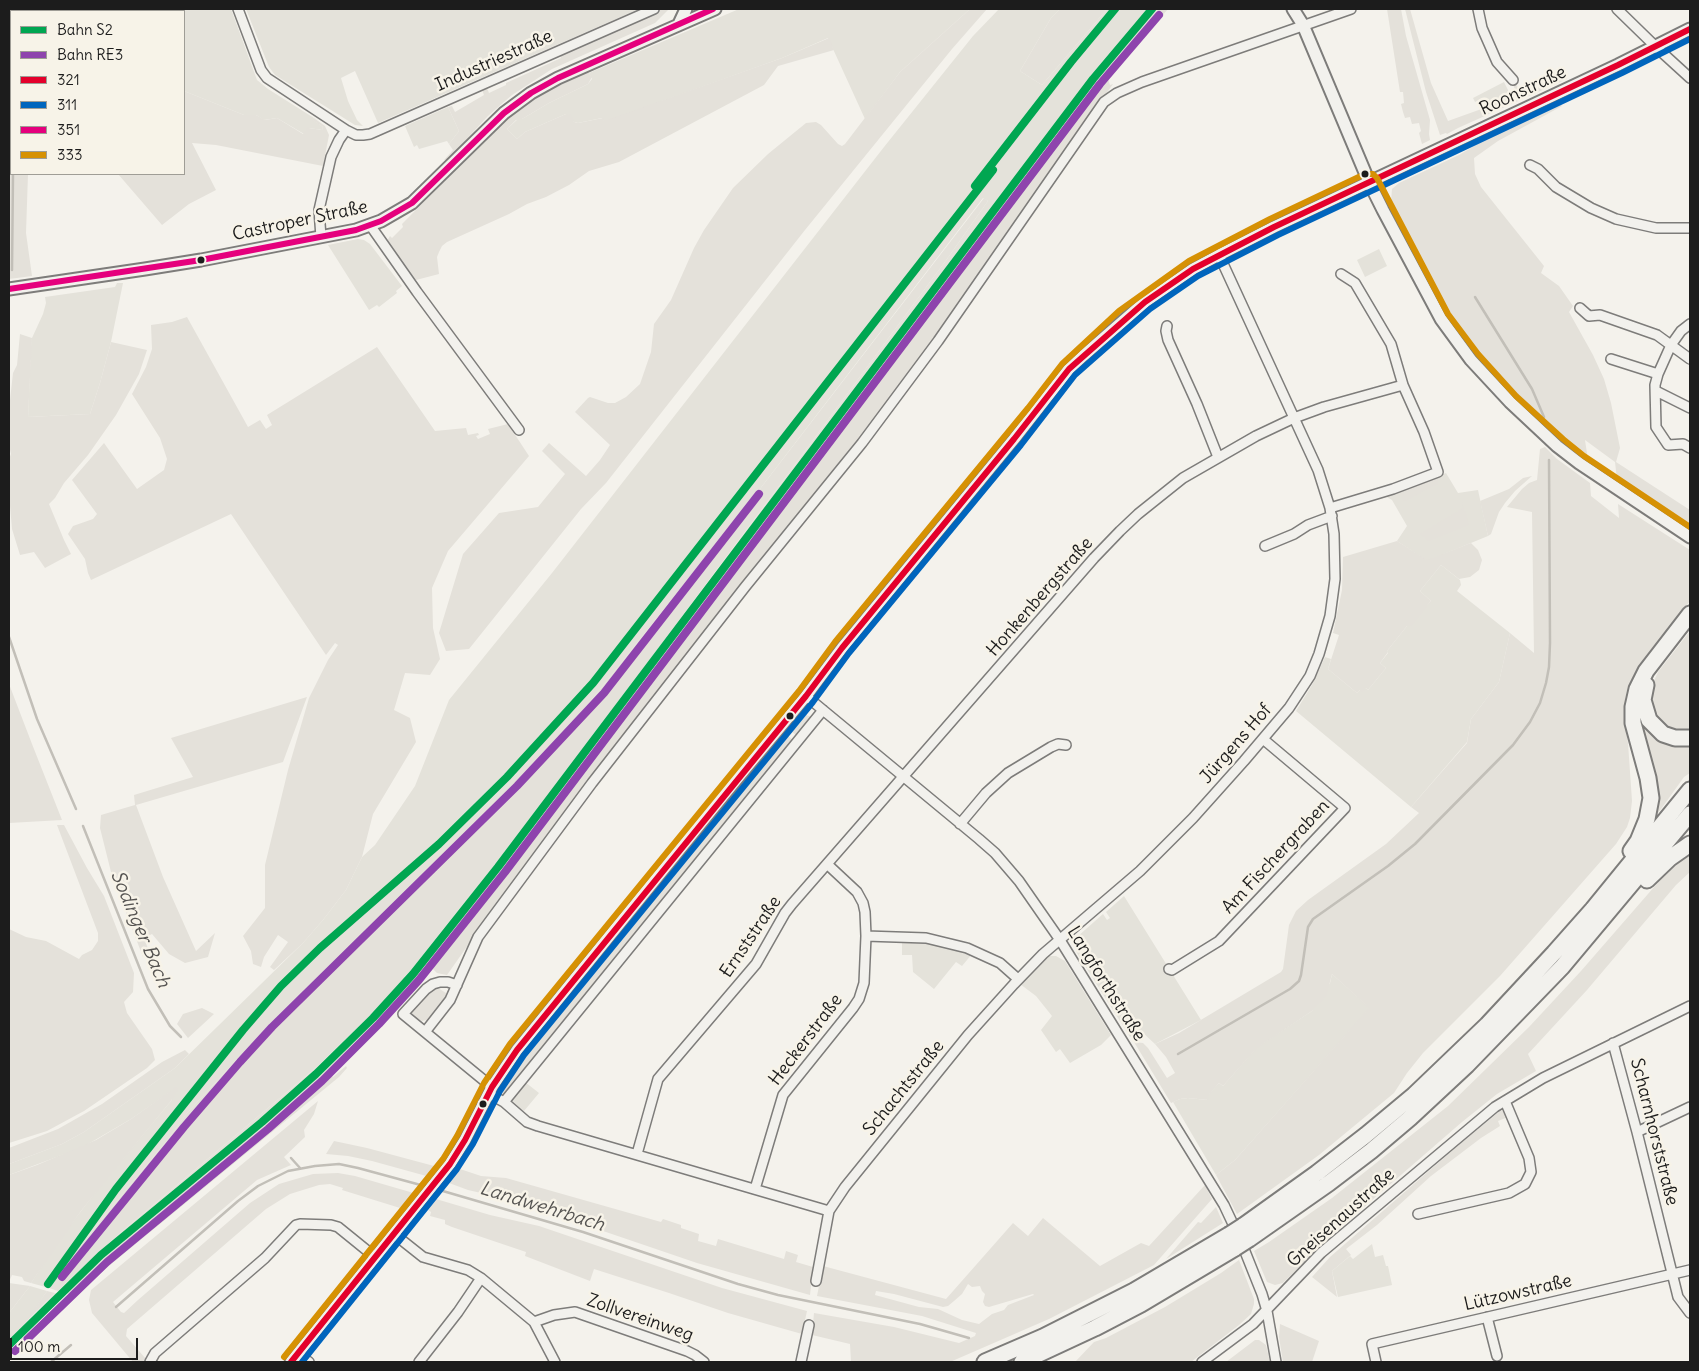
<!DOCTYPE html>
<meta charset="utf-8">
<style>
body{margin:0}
#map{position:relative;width:1699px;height:1371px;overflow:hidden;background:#f4f2ec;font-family:Delius,sans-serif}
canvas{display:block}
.frame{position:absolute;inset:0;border:10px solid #1c1c1c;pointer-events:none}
.legend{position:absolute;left:10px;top:10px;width:175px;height:165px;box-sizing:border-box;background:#f7f3e8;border:1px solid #9f9d96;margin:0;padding:6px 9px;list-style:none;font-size:15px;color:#1c1c1c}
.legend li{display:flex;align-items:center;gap:10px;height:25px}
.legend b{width:25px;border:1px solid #9f9d96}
.scale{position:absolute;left:10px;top:1338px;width:128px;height:22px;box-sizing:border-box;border:2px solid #1c1c1c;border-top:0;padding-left:6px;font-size:15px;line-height:18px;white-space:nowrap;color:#1c1c1c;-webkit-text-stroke:4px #f7f3e8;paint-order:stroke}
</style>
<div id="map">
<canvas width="1699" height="1371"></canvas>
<div class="frame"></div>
<ul class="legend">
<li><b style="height:6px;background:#00a651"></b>Bahn S2</li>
<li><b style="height:6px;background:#8e44ad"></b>Bahn RE3</li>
<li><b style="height:6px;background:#e4002b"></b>321</li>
<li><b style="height:6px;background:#0065bd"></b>311</li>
<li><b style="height:6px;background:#e5007d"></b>351</li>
<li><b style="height:6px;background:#d69104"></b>333</li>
</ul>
<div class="scale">100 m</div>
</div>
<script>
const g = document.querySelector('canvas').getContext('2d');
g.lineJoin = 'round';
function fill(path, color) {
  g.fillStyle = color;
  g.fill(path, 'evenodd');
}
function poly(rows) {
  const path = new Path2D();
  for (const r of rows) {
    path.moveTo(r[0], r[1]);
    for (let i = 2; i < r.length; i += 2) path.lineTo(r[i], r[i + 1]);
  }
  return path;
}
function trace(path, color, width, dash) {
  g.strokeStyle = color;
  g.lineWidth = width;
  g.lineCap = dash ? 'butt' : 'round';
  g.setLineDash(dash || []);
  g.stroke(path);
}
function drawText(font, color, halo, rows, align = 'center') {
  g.font = font + ' Delius,sans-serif';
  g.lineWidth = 5;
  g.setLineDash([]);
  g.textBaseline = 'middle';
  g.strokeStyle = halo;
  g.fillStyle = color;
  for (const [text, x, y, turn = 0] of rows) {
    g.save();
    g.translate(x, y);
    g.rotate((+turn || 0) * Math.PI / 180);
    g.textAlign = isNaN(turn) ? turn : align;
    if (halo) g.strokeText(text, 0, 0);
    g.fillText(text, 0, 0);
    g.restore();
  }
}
const built = poly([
 [182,9,231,9,257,80,268,89,314,118,313,120,323,127,322,130,309,128,304,134,277,118,264,120,256,115,244,115,184,91,184,11,181,11],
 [246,9,639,9,378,123,355,71,341,78,348,101,357,120,363,126,355,125,275,75,269,67],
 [739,9,970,9,900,72,865,119,828,38,782,58,604,122,602,118,578,123,574,122,566,114,525,132,517,139,507,129,519,118,522,119,549,103,588,84,592,79,589,73],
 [999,9,1060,9,1051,18,1020,71,1042,85,1107,9,1155,9,1098,77,1047,144,473,903,423,966,381,1015,333,1064,304,1091,137,1227,65,1293,58,1291,120,1233,320,1064,373,1013,417,963,665,640,947,259,988,201,983,198,756,494,569,728,514,787,265,1029,187,1113,168,1139,69,1259,49,1288,31,1283,58,1241,101,1185,171,1101,176,1088,131,1119,83,1147,9,1175,9,1164,62,1144,84,1132,175,1068,303,943,323,920,346,890,362,857,375,845,415,786,449,700,552,573,884,147,973,36],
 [1504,82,1512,98,1488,108,1483,98,1475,102,1473,98],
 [448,107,459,131,449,144,447,141,419,149,417,145,414,147,405,126],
 [358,239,364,240,370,244,402,286,396,291,397,293,379,307,377,305,369,310,328,245],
 [1379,249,1387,266,1365,277,1357,260],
 [117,283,123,283,111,342,100,383,90,414,28,417,31,346,32,338,43,314,46,303,45,297,115,287],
 [1446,473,1458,493,1478,490,1488,536,1427,561,1397,541,1407,526,1392,500,1385,496],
 [1441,565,1460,580,1461,585,1457,591,1510,633,1499,682,1471,719,1467,742,1411,807,1296,711,1312,685,1325,657,1331,659,1328,669,1357,693,1360,690,1366,688,1368,690,1386,668,1380,663,1388,653,1387,651,1407,626,1431,601,1420,591],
 [1124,896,1201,1020,1155,1044,1142,1032,1139,1031,1130,1037,1077,953,1074,944,1077,937,1103,914,1107,920,1110,918,1106,912],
 [902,939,928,942,972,954,962,966,956,962,934,989,913,972,912,955,902,955],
 [1049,956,1056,956,1065,961,1111,1035,1101,1045,1070,1063,1060,1049,1056,1052,1041,1030,1052,1016,1036,996,1020,984],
 [1332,974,1370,1008,1235,1160,1216,1175,1173,1102,1180,1099,1188,1098,1208,1100,1207,1096,1219,1083,1223,1086,1257,1047,1312,1011,1330,983],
 [525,1082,539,1093,524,1111,512,1103,512,1100],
 [1372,1244,1375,1257,1383,1255,1386,1266,1388,1266,1392,1285,1338,1297,1332,1271,1350,1256,1353,1259],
 [30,1286,47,1291,25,1324,55,1293,62,1295,9,1349,9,1313]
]);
const green = poly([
 [9,9,182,9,181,11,11,11,11,174,28,174,26,233,32,276,9,279],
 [657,9,669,9,655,23,552,69,512,95,488,116,448,159,444,160,453,150,449,144,459,131,448,107,452,106,455,112,484,95,482,90,487,88,489,93,506,85,506,83,561,58,560,55,652,15],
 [970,9,987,9,952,49,805,230,606,483,581,509,469,649,446,651,439,633,463,554,499,513,538,507,565,474,542,451,549,443,586,476,600,460,610,445,575,412,588,398,590,397,608,403,615,403,626,397,640,384,651,352,654,324,671,300,694,248,704,230,733,188,768,154,806,123,816,122,821,125,838,144,842,146,845,144,900,72],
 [1060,9,1107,9,1042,85,1020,71,1051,18],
 [1155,9,1168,9,1121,63,1114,66,1107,76,1110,85,1113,84,1006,235,1004,242,1000,244,926,350,840,464,739,587,739,590,737,593,733,594,704,631,705,634,699,638,582,789,506,891,447,975,437,973,432,968,419,980,418,978,411,983,369,1029,357,1043,358,1045,352,1051,350,1050,328,1072,333,1077,346,1066,347,1068,339,1077,82,1288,70,1294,65,1293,137,1227,304,1091,355,1042,423,966,535,822,1047,144,1098,77],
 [1387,9,1401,9,1406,36,1430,120,1429,134,1430,140,1422,144,1419,133,1421,131,1419,123,1412,124,1410,117,1405,118,1403,112,1401,104,1404,103,1403,92,1400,92],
 [1405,9,1410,9,1431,83,1448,121,1512,98,1509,93,1515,90,1513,84,1516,83,1518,88,1527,84,1531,90,1566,77,1567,79,1458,128,1447,134,1446,133,1440,135,1426,92],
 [829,38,834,50,778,66,764,85,619,162,589,171,569,185,546,197,527,204,509,214,447,242,442,246,439,252,437,257,439,274,416,280,411,278,387,241,390,236,392,238,403,227,402,224,505,120,528,101,566,82,588,72,592,77,588,84,549,103,522,119,516,120,507,129,517,139,525,132,566,114,571,115,574,122,578,123,603,118,604,121,782,58],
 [184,91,244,115,256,115,265,120,277,118,303,134,309,126,309,128,322,130,323,127,312,120,314,118,325,126,329,135,323,166,216,145,192,143,216,190,189,204,162,225,118,174,184,174],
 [1559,102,1562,106,1498,141,1474,158,1475,174,1481,187,1544,266,1541,273,1559,286,1573,306,1569,312,1593,355,1604,379,1611,403,1620,448,1616,462,1690,510,1690,528,1617,480,1615,462,1585,440,1588,460,1570,446,1538,418,1497,375,1461,331,1439,296,1418,252,1391,201,1392,189,1399,183,1459,155,1498,132],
 [984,198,988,201,947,259,776,490,599,728,417,963,373,1013,320,1064,120,1233,58,1291,49,1288,69,1259,168,1139,187,1113,265,1029,514,787,569,728,756,494],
 [187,317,248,427,260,420,266,429,272,425,267,415,377,347,435,431,466,428,468,435,478,433,479,435,476,436,478,439,490,434,488,429,508,424,529,456,448,551,432,588,433,628,440,659,430,675,405,673,394,710,410,718,416,742,373,814,362,857,346,890,323,920,303,943,274,970,270,967,288,942,278,935,264,957,261,967,253,964,251,951,243,936,265,908,265,865,288,770,309,698,328,660,338,645,335,643,326,655,231,514,91,580,88,573,85,559,68,534,73,526,93,519,97,514,72,480,104,443,137,489,164,470,167,459,160,438,132,394,146,367,152,349,151,325,172,322],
 [20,334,32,338,28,417,90,414,100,383,111,342,147,350,139,374,116,415,88,455,64,483,55,498,49,504,64,540,71,554,45,568,34,552,20,555,12,529,9,494,9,459,11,454,9,445,9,409,13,373,17,365],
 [1545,447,1557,459,1590,483,1591,496,1619,518,1618,504,1690,550,1690,601,1649,652,1628,686,1625,699,1624,718,1628,743,1632,801,1630,818,1627,827,1616,844,1500,976,1423,1053,1407,1073,1394,1093,1319,1155,1237,1214,1216,1175,1235,1160,1369,1008,1332,974,1327,994,1320,1003,1312,1011,1257,1048,1223,1086,1219,1083,1208,1096,1210,1098,1208,1100,1188,1098,1180,1099,1171,1103,1134,1042,1143,1043,1148,1048,1167,1078,1175,1073,1166,1057,1155,1044,1179,1033,1281,972,1283,969,1289,925,1296,911,1308,900,1386,844,1419,813,1411,807,1467,743,1471,719,1499,682,1510,633,1534,653,1532,512,1507,507,1522,489,1529,483,1537,480,1540,449],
 [1532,476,1515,491,1505,503,1499,512,1491,534,1488,536,1480,501,1509,489,1523,478],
 [1434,478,1438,480,1438,484,1405,501,1403,500,1400,492,1401,490],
 [1462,501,1469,525,1429,541,1420,534,1463,508],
 [1397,541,1427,560,1471,543,1478,550,1482,560,1479,570,1470,577,1459,579,1441,565,1420,591,1431,601,1411,626,1407,626,1387,651,1388,652,1380,663,1386,668,1368,690,1366,688,1363,692,1360,690,1357,693,1328,669,1339,635,1333,633,1342,590,1343,557],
 [1690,631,1690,732,1682,733,1668,728,1657,719,1651,708,1649,692,1658,672],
 [9,684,32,744,62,820,9,823],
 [307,697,283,762,136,805,163,877,196,951,215,933,208,957,185,963,169,954,152,934,144,938,150,954,143,957,112,876,100,828,101,815,135,805,134,795,193,777,171,738],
 [1640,699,1644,716,1690,742,1690,773,1684,777,1656,816,1652,814,1636,726],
 [806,715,812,717,505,1094,501,1095,499,1092,499,1087,517,1058,782,731,793,740,796,735,792,732],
 [57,825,64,825,87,868,104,896,134,973,133,992,124,1002,127,1013,152,1049,155,1060,147,1068,84,1111,47,1131,9,1143,9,929,26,937,46,941,79,959,82,955,92,950,98,941,98,933],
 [1690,853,1690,872,1676,885,1587,990,1528,1054,1536,1071,1497,1094,1462,1122,1326,1240,1283,1283,1275,1285,1267,1282,1254,1251,1269,1242,1332,1198,1448,1106,1529,1027,1581,971,1661,879],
 [438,988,446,993,447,997,432,1019,422,1021,411,1016,411,1010,421,998,433,989],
 [202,1008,214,1014,188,1038,177,1024,183,1014],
 [185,1050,189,1054,175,1068,84,1132,62,1144,9,1164,9,1148,58,1129,102,1104,162,1062],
 [176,1087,178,1090,171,1101,81,1211,31,1283,24,1281,22,1277,12,1275,9,1282,9,1175,37,1165,96,1140,131,1119],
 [318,1101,314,1114,304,1130,305,1137,284,1157,291,1165,257,1180,113,1302,121,1312,124,1313,138,1300,250,1203,279,1184,313,1174,338,1173,355,1176,417,1194,409,1204,404,1205,400,1208,342,1190,343,1188,330,1184,319,1185,290,1194,266,1209,127,1329,126,1336,146,1359,143,1362,133,1362,92,1313,89,1300,91,1290],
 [1500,1111,1505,1111,1508,1117,1498,1121,1500,1126,1481,1138,1431,1176,1377,1225,1346,1249,1351,1255,1332,1271,1337,1297,1312,1277,1330,1257,1461,1143],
 [334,1141,367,1148,434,1166,437,1167,436,1170,430,1177,372,1161,348,1156,326,1154],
 [460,1169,481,1176,506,1178,661,1222,663,1219,681,1225,681,1228,699,1234,698,1241,716,1246,718,1239,784,1259,786,1251,798,1255,796,1262,813,1267,810,1295,697,1263,559,1216,494,1196,468,1190,449,1183],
 [1205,1185,1212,1199,1154,1265,1049,1319,950,1362,851,1362,850,1344,812,1335,814,1313,894,1327,959,1343,975,1336,976,1333,922,1316,817,1296,823,1266,946,1299,1013,1223,1028,1236,1043,1218,1100,1266,1141,1243,1149,1246],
 [968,1284,972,1287,980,1286,982,1291,985,1294,983,1302,985,1306,989,1307,1033,1294,1034,1295,1008,1305,1004,1310,992,1314,979,1324,962,1320,938,1309,919,1307,875,1295,876,1291,894,1294,943,1307,948,1306,954,1301,962,1294],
 [436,1199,490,1215,539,1226,722,1288,807,1311,802,1334,728,1313,669,1293,594,1269,590,1281,525,1256,526,1252,452,1227,445,1224,445,1220,430,1216,431,1212,427,1209],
 [1216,1207,1223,1223,1166,1259,1198,1222,1201,1223],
 [1239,1260,1254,1299,1254,1304,1251,1314,1239,1325,1191,1362,1075,1362,1094,1342,1106,1338,1165,1307,1221,1273],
 [9,1283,30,1286,9,1313],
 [47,1291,55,1293,22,1326],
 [1280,1324,1319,1341,1312,1362,1283,1362,1279,1337],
 [1255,1340,1259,1340,1266,1345,1270,1362,1226,1362]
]);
const stream = poly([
 [51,11,52,9],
 [12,270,13,174],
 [1475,297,1532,389,1544,417],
 [9,637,37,719,76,809],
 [83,826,148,989,170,1026,181,1037],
 [1178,1054,1290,989,1299,981,1301,975,1308,927,1313,919,1388,866,1415,844,1513,745,1530,722,1540,703,1546,683,1549,667,1550,643,1549,460],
 [291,1158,300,1168],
 [436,1189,583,1232,738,1284,778,1295,920,1324,969,1338],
 [116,1307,238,1201,258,1186,288,1171,315,1166,339,1164,358,1168,428,1187],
 [51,1362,71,1345]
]);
const street = poly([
 [238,9,261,70,267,78,346,130,356,135,363,135,370,134,654,9],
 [1478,9,1482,28,1497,62,1513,80],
 [1617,9,1656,47,1690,78],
 [1530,165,1538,169,1556,187,1591,208,1616,219,1656,228,1690,228],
 [370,225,417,292,519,430],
 [321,237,319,210,331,157,339,140,346,130],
 [1580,308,1589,316,1600,315,1657,335,1690,359],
 [1690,324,1681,331,1671,345,1658,374,1655,385,1656,427,1668,445,1683,444,1690,448],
 [1167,326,1166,331,1168,340,1197,404,1218,457],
 [1611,359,1658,374],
 [1656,391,1690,408],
 [1330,508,1393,489,1438,472,1424,432,1403,385],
 [1265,546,1294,534,1308,525,1332,516],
 [806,696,979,839,995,853,1019,881,1060,940,1224,1205,1240,1239,1262,1294,1267,1311,1276,1362],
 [960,824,986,793,1008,773,1051,747,1058,744,1066,745],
 [866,936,926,938,967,948,1000,963,1018,979],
 [1169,969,1172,970,1219,941,1345,808,1263,739],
 [457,985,448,982,440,982,433,984,426,989,403,1014,492,1087],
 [425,1032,450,1000,478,937,592,783,745,587,862,443,938,341,1104,102,1117,93,1142,82,1351,9],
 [1613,1043,1637,1132,1678,1297,1690,1313],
 [489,1094,504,1102,527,1122,538,1126,829,1211],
 [504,1102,823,710],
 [1637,1132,1690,1107],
 [637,1154,658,1079,756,964,785,913,792,904,1094,558,1120,531,1138,514,1183,478,1256,436,1294,418,1324,407,1403,385,1391,344,1355,283,1341,274],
 [755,1189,783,1095,853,1008,859,999,864,983,866,936,865,912,863,903,857,892,827,864],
 [1418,1214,1509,1193,1525,1184,1531,1172,1529,1158,1505,1101],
 [394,1234,423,1257,468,1270,481,1278,534,1322,555,1362],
 [816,1281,829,1211,845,1187,968,1035,1014,984,1043,954,1140,871,1193,818,1244,761,1289,708,1310,676,1319,654,1330,616,1335,579,1334,534,1330,508,1318,470,1219,255],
 [1487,1317,1497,1356],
 [534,1322,554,1315,575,1312,687,1351,695,1355,704,1362],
 [298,1354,309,1362],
 [150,1362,155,1353,265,1258,296,1225,300,1224,331,1225,338,1227,375,1257],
 [419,1362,458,1312,481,1278],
 [801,1362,809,1325],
 [1202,1362,1253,1324,1321,1253,1495,1107,1543,1078,1690,1006],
 [1376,1362,1372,1344,1690,1270]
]);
const secondary = poly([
 [1293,9,1303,25,1369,182,1383,210,1441,319,1471,360,1510,402,1557,446,1579,463,1690,537],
 [679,24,686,9],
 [9,289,145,269,201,260,356,230,381,221,412,203,504,113,531,93,558,78,715,9],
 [291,1362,450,1164,465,1140,492,1087,517,1050,736,780,806,696,842,648,1014,439,1069,369,1083,356,1145,302,1193,269,1219,255,1274,227,1618,65,1690,29]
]);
const highway = poly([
 [1646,685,1643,700,1649,720,1663,734,1675,738,1690,738],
 [1631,851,1638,841,1647,819,1651,798,1648,778,1633,723,1633,707,1637,689,1646,671,1690,614],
 [1647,880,1670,858,1690,844],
 [1243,1226,1317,1173,1366,1135,1414,1095,1487,1025,1554,953,1593,909,1690,790],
 [1249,1239,1329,1183,1371,1151,1410,1118,1467,1065,1562,967,1690,814],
 [985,1362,1043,1337,1134,1291,1229,1235],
 [1022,1362,1095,1328,1141,1304,1235,1248]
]);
const highwayBridge = poly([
 [1229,1235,1243,1226],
 [1235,1248,1249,1239]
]);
const bus1 = poly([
 [291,1362,450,1164,465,1140,492,1087,517,1050,806,696,842,648,1014,439,1069,369,1145,302,1193,269,1274,227,1618,65,1690,29]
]);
const bus2 = poly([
 [302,1362,457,1169,473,1144,500,1091,524,1055,813,702,849,653,1021,445,1075,375,1150,309,1198,276,1278,235,1622,73,1690,39]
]);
const bus3 = poly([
 [9,289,201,260,356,230,381,221,412,203,504,113,531,93,558,78,713,9]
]);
const bus4 = poly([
 [284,1357,443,1159,457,1136,484,1083,510,1044,799,691,835,642,1028,408,1062,364,1119,311,1189,261,1270,219,1365,174,1373,174,1377,178,1448,314,1478,354,1516,396,1563,439,1584,456,1690,527]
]);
const rail1 = poly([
 [975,186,1071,62,1115,9],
 [48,1284,116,1189,243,1030,281,986,320,948,439,844,507,777,593,683,993,170],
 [9,1345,101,1255,262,1122,316,1074,373,1018,413,974,498,867,1093,79,1152,9]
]);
const rail2 = poly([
 [62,1277,184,1127,240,1062,272,1027,517,786,604,693,759,494],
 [15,1351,107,1262,268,1129,322,1081,379,1024,419,980,505,872,1100,84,1159,15]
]);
const markers = [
 [1365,174,4.5,"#1c1c1c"],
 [201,260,4.5,"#1c1c1c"],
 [790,716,4.5,"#1c1c1c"],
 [483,1104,4.5,"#1c1c1c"]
];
const streetNames = [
 ["Industriestraße",494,61,-24],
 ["Roonstraße",1523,91,-25],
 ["Castroper Straße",300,221,-12],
 ["Honkenbergstraße",1040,597,-49],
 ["Jürgens Hof",1236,744,-49],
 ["Am Fischergraben",1276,857,-47],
 ["Ernststraße",751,937,-56],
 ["Langforthstraße",1106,984,58],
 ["Heckerstraße",806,1040,-53],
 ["Schachtstraße",904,1088,-51],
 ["Scharnhorststraße",1654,1132,76],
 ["Gneisenaustraße",1341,1218,-42],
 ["Lützowstraße",1518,1293,-13],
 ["Zollvereinweg",640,1318,19]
];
const waterNames = [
 ["Sodinger Bach",140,929,67],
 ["Landwehrbach",542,1207,17]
];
fill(built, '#e4e2da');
fill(green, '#e4e1da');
trace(stream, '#c2bfb8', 2.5);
trace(street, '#7d7c7a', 12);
trace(secondary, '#7d7c7a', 15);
trace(highway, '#7d7c7a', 19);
trace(street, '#f2f1ed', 9);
trace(secondary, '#f2f1ed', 11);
trace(highway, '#f2f1ed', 15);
trace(highwayBridge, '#7d7c7a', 19, []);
trace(highwayBridge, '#f2f1ed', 15);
trace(bus1, '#e4002b', 6);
trace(bus2, '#0065bd', 6);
trace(bus3, '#e5007d', 6);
trace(bus4, '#d69104', 6);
trace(rail1, '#00a651', 8);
trace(rail2, '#8e44ad', 8);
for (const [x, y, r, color] of markers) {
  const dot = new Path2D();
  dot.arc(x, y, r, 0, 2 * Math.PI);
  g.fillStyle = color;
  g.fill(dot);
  trace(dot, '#f7f3e8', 2);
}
drawText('18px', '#1c1c1c', '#f7f3e8', streetNames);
drawText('italic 19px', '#565452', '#f7f3e8', waterNames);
</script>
